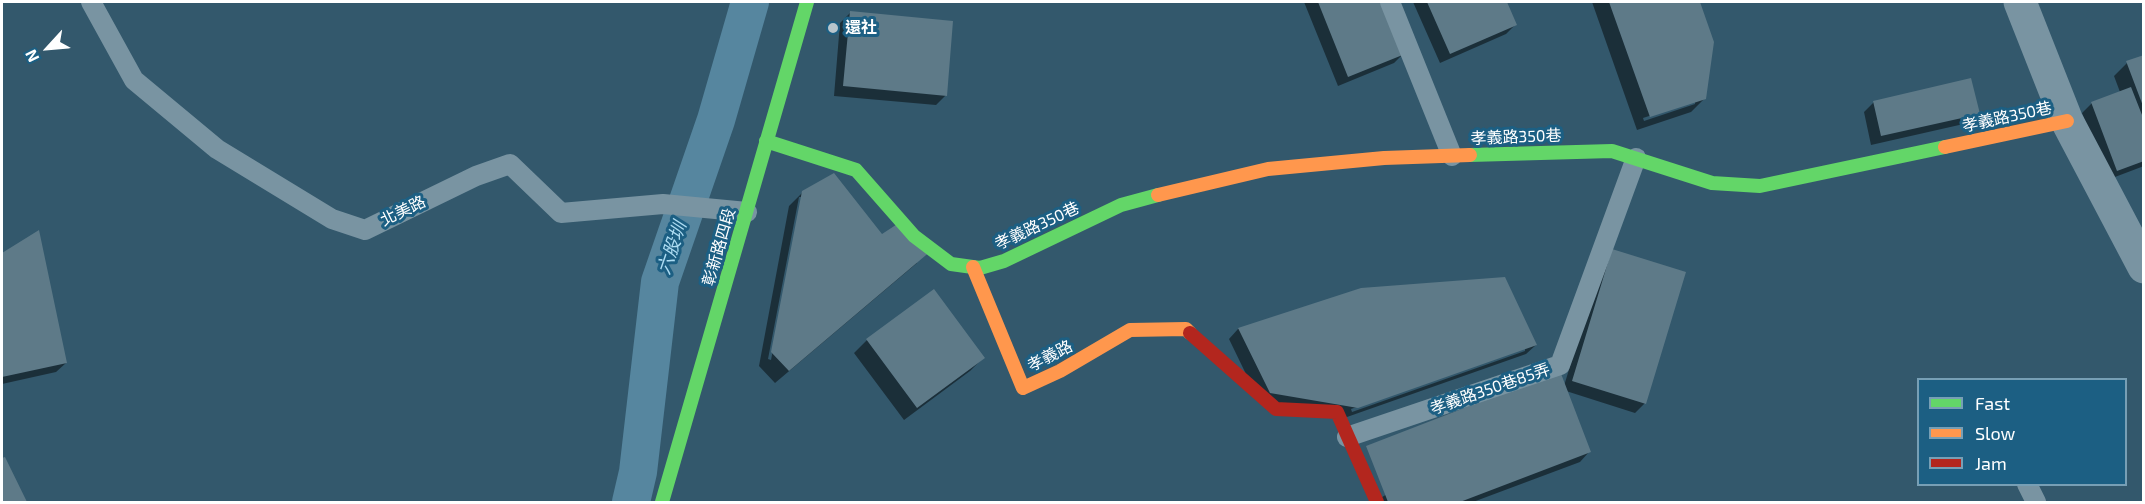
<!DOCTYPE html>
<html>
<head>
<meta charset="utf-8">
<style>
	body { margin:0 }
	#map { position:relative; width:2145px; height:504px; overflow:hidden; background:#33586c; font-family:"Exo 2",sans-serif }
	canvas { display:block }
	.frame { position:absolute; inset:0; border:3px solid #fff; pointer-events:none }
	.legend { position:absolute; left:1917px; top:378px; width:210px; height:108px; box-sizing:border-box; background:#1c5f83; border:2px solid #779fb5; margin:0; padding:8px 10px; list-style:none; font-size:18px; color:#fff }
	.legend li { display:flex; align-items:center; gap:12px; height:30px }
	.legend b { width:30px; border:2px solid #779fb5 }
	.north { position:absolute; left:18px; top:18px; width:60px; height:60px; -webkit-text-stroke:4px #1c5f83; paint-order:stroke; rotate:244deg; font-size:16px; font-weight:700; line-height:24px; text-align:center; color:#fff }
	.north::after { content:''; display:block; margin:auto; width:21px; height:27px; background:#fff; clip-path:polygon(50% 0,100% 100%,50% 72%,0 100%) }
</style>
</head>
<body>
<div id="map">
<canvas width="2145" height="504"></canvas>
<div class="frame"></div>
<ul class="legend">
<li><b style="height:8px;background:#63d668"></b>Fast</li>
<li><b style="height:8px;background:#ff974d"></b>Slow</li>
<li><b style="height:8px;background:#b3261e"></b>Jam</li>
</ul>
<div class="north">N</div>
</div>
<script>
const g = document.querySelector('canvas').getContext('2d');
g.lineJoin = 'round';
function paint(path, color) { g.fillStyle = color; g.fill(path, 'evenodd'); }
const shape = rows => new Path2D(rows.map(r => 'M' + r).join(''));
function trace(path, color, width, dash) { g.strokeStyle = color; g.lineWidth = width; g.lineCap = dash ? 'butt' : 'round'; g.setLineDash(dash || []); g.stroke(path); }
function write(font, color, halo, rows, align = 'center') {
  g.font = font + ' "Exo 2","Noto Sans TC",sans-serif'; g.lineWidth = 6; g.setLineDash([]); g.textBaseline = 'middle'; g.strokeStyle = halo; g.fillStyle = color; for (const [text, x, y, turn = 0] of rows) {
    g.save(); g.translate(x, y); g.rotate((+turn || 0) * Math.PI / 180); g.textAlign = isNaN(turn) ? turn : align; if (halo) g.strokeText(text, 0, 0); g.fillText(text, 0, 0); g.restore();
  }
}
paint(shape([
	[1304,2,1382,2,1403,54,1394,63,1338,86],
	[1413,2,1505,2,1515,25,1506,34,1440,63],
	[1592,2,1698,2,1712,42,1705,98,1691,112,1637,130],
	[1695,101,1695,104,1644,121,1643,118],
	[850,13,946,95,936,105,834,96,840,23],
	[2144,56,2144,166,2107,180,2082,113,2092,103,2120,92,2114,76,2127,63],
	[1874,102,1978,113,1968,123,1871,145,1864,112],
	[803,192,882,236,917,263,775,383,759,366,789,206],
	[799,197,802,197,771,360,768,359],
	[38,232,66,363,56,372,2,384,2,255],
	[1612,250,1645,403,1635,413,1566,391,1589,452,1580,462,1473,502,1374,502,1564,386,1602,260],
	[1362,290,1536,345,1526,354,1347,417,1260,403,1229,339,1238,329],
	[1525,348,1525,351,1352,412,1351,409],
	[867,340,983,358,970,371,904,420,854,353],
	[4,459,25,502,2,502,2,460]
]), '#0007');
trace(shape([
	[631,502,638,472,660,282,716,120,750,2]
]), '#56869f', 38);
paint(shape([
	[1318,2,1384,2,1405,54,1348,77],
	[1427,2,1507,2,1517,25,1450,54],
	[1609,2,1700,2,1714,42,1706,99,1650,117],
	[850,11,953,21,947,96,843,86],
	[2144,55,2144,106,2143,106,2126,61],
	[1971,78,1980,114,1881,136,1873,101],
	[2131,87,2144,120,2144,161,2117,171,2091,102],
	[834,173,882,234,905,219,932,250,789,371,771,352,802,191],
	[39,230,67,363,2,377,2,253],
	[1612,249,1686,272,1646,404,1572,381],
	[1505,277,1537,345,1358,408,1270,393,1238,328,1361,288],
	[934,289,985,358,917,408,866,339],
	[1560,371,1591,452,1460,502,1388,502,1366,446],
	[5,457,27,502,2,502,2,458]
]), '#5e7a88');
trace(shape([
	[91,2,134,80,217,149,332,219,365,230,476,176,510,164,561,213,663,204,747,212],
	[1390,2,1452,156],
	[1347,437,1560,365,1636,158],
	[2027,484,2036,502]
]), '#7994a2', 20);
trace(shape([
	[2020,2,2067,121,2144,267]
]), '#7994a2', 33);
trace(shape([
	[766,141,856,170,914,236,951,264,980,268,1004,261,1121,205,1158,195],
	[1470,155,1612,151,1712,183,1760,186,1945,147],
	[662,502,807,2]
]), '#63d668', 14);
trace(shape([
	[1945,147,2067,121],
	[1158,195,1268,169,1384,158,1470,155],
	[973,267,1023,388,1060,371,1130,330,1186,329,1190,333]
]), '#ff974d', 14);
trace(shape([
	[1190,333,1276,409,1337,412,1377,502]
]), '#b3261e', 14);
for (const [x, y, r, color] of [
	[833,28,6,"#b8c5cc"]
]) { const dot = new Path2D(); dot.arc(x, y, r, 0, 2 * Math.PI); g.fillStyle = color; g.fill(dot); trace(dot, '#1c5f83', 2); }
write('bold 16px', '#fff', '#1c5f83', [
	["還社",845,28]
], 'left');
write('16px', '#fff', '#1c5f83', [
	["孝義路350巷",2007,117,-12],
	["孝義路350巷",1516,137,-2],
	["北美路",403,211,-26],
	["孝義路350巷",1037,226,-25],
	["彰新路四段",719,247,-74],
	["孝義路",1050,356,-27],
	["孝義路350巷85弄",1490,389,-19]
]);
write('italic 18px', '#addcf2', '#1c5f83', [
	["六股圳",672,248,-71]
]);
</script>
</body>
</html>
